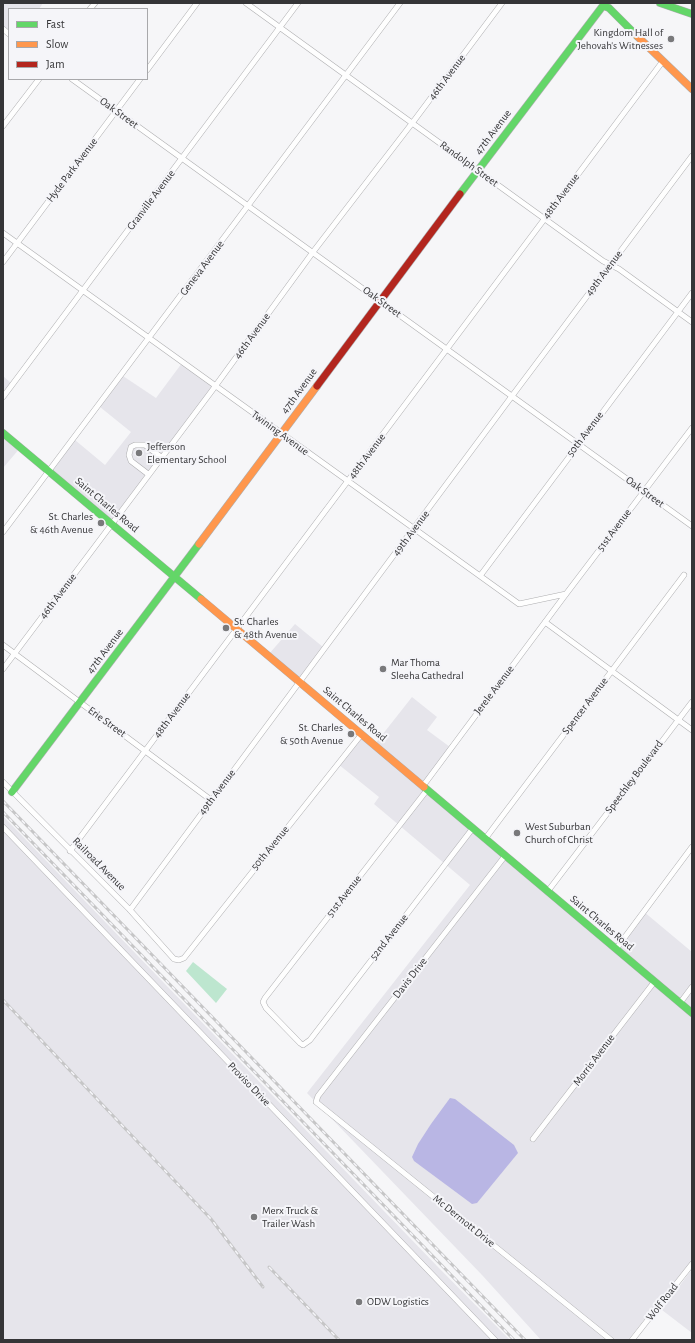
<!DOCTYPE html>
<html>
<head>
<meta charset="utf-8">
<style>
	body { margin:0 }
	#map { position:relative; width:695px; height:1343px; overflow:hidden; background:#f6f6f8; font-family:"Alegreya Sans",sans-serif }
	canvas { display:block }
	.frame { position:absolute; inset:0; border:4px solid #353537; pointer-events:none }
	.legend { position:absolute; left:8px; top:8px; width:140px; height:72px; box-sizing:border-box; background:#f5f5f9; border:1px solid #a8a8ab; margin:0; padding:5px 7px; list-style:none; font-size:12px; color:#353537 }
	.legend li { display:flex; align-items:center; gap:8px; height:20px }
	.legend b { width:20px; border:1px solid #a8a8ab }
</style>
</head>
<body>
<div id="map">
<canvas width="695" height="1343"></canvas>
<div class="frame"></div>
<ul class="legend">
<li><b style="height:5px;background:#63d668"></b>Fast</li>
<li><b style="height:5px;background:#ff974d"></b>Slow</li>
<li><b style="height:5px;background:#b3261e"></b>Jam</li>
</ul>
</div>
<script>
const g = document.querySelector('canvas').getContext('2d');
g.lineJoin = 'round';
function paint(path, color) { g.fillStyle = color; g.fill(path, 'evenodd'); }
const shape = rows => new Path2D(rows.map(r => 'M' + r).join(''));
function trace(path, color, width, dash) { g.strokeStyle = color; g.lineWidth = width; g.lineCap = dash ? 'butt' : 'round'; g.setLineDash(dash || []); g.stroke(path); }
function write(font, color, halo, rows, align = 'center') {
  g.font = font + ' "Alegreya Sans",sans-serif'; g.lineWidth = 4; g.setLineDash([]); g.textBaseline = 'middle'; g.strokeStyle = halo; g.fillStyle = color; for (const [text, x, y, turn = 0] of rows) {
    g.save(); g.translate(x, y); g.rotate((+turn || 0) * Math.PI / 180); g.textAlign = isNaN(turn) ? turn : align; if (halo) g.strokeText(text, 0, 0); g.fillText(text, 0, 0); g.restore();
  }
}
paint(shape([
	[3,3,43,3,39,9,9,9,9,31,3,26],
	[182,363,213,386,111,522,51,471,75,440,105,465,131,432,100,407,123,376,156,398],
	[3,376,12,384,3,396],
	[3,433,20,448,3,468],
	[295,624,323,647,299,679,269,654],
	[412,697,437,717,427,730,450,747,423,784,375,744],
	[361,735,692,1015,692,1260,628,1340,541,1340,482,1275,307,1093,470,885,374,804,379,797,338,764],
	[3,816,437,1266,510,1340,3,1340],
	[643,911,692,952,692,1011,616,947],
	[692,1269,692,1333,662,1310]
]), '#e6e5eb');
paint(shape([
	[193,962,227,989,216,1003,186,971]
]), '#bde6cf');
paint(shape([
	[450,1098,455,1099,514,1145,518,1153,477,1203,472,1204,414,1161,412,1157,418,1144,431,1124]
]), '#b9b6e4');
const street = shape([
	[246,3,603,261,619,269,692,322],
	[90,9,95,3],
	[3,29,9,34],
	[147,70,197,3],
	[72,79,692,526],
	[3,126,39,79],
	[3,233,519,604,566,594],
	[3,262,140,79],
	[3,397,298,3],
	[148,474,131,461,129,455,131,447,135,445,145,445,161,457],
	[3,532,400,3],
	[480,576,692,293],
	[545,622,692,730],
	[3,645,211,800],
	[3,669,211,392,313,252,413,122,502,3],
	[3,782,130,910,174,959,179,960,184,958,361,735],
	[423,786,566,594,692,428],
	[427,790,265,998,263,1002,266,1008,300,1043,303,1045,310,1040,473,828],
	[3,827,495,1340],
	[485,839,684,575],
	[70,851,663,61],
	[505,856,318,1096,316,1102,611,1340],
	[548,891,692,702],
	[130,910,512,396,692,156],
	[616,949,692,847],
	[680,1003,692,987],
	[533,1139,655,981],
	[632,1340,692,1264]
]);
const fast = shape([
	[660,3,692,14],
	[460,194,602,7,604,6,609,8,637,36],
	[3,433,201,599],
	[424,787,692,1013],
	[12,792,199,544]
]);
const slow = shape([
	[637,36,692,89],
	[199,544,317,386],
	[201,599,424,787]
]);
const jam = shape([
	[317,386,460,194]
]);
trace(street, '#aeaeb0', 6);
trace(fast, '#aeaeb0', 8);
trace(slow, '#aeaeb0', 8);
trace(jam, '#aeaeb0', 8);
trace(street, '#fefefe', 5);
trace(fast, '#63d668', 7);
trace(slow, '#ff974d', 7);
trace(jam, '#b3261e', 7);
const rail = shape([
	[3,801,525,1340],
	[3,812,514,1340],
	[3,1000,211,1219,263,1287],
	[269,1267,339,1340]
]);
trace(rail, '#c6c6c7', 3);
trace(rail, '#f5f5f9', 1.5, [4.5]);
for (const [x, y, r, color] of [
	[671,39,4,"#79797b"],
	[139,453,4,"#79797b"],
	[101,523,4,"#79797b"],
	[226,628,4,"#79797b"],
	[383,669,4,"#79797b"],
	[351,734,4,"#79797b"],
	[517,833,4,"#79797b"],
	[254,1217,4,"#79797b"],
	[359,1302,4,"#79797b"]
]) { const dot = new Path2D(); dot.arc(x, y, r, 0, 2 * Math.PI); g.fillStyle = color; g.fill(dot); trace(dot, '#f5f5f9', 1.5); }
write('11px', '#353537', '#f5f5f9', [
	["Kingdom Hall of",663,33,"right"],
	["Jehovah's Witnesses",663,46,"right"],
	["Jefferson",147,447],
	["Elementary School",147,460],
	["St. Charles",93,517,"right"],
	["& 46th Avenue",93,530,"right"],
	["St. Charles",234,622],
	["& 48th Avenue",234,635],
	["Mar Thoma",391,663],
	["Sleeha Cathedral",391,676],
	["St. Charles",343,728,"right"],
	["& 50th Avenue",343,741,"right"],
	["West Suburban",525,827],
	["Church of Christ",525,840],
	["Merx Truck &",262,1211],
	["Trailer Wash",262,1224],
	["ODW Logistics",367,1302]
], 'left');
write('11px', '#353537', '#f5f5f9', [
	["46th Avenue",447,77,-53],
	["Oak Street",119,113,36],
	["47th Avenue",493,132,-53],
	["Randolph Street",469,164,36],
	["Hyde Park Avenue",72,170,-53],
	["48th Avenue",561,196,-53],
	["Granville Avenue",151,200,-53],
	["Geneva Avenue",202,268,-53],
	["49th Avenue",604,273,-53],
	["Oak Street",382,302,36],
	["46th Avenue",252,336,-54],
	["47th Avenue",299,391,-54],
	["Twining Avenue",280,433,36],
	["50th Avenue",585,434,-53],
	["48th Avenue",367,456,-53],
	["Oak Street",645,492,36],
	["Saint Charles Road",107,505,40],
	["51st Avenue",614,530,-53],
	["49th Avenue",411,533,-53],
	["46th Avenue",58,596,-53],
	["47th Avenue",105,651,-53],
	["Jerele Avenue",494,690,-53],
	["Spencer Avenue",585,706,-53],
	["Saint Charles Road",355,714,40],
	["48th Avenue",172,715,-53],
	["Erie Street",107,722,36],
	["Speechley Boulevard",634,777,-53],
	["49th Avenue",217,792,-53],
	["50th Avenue",270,848,-51],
	["Railroad Avenue",99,864,45],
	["51st Avenue",344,896,-52],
	["Saint Charles Road",602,923,40],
	["52nd Avenue",389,937,-52],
	["Davis Drive",410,978,-52],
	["Morris Avenue",594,1060,-53],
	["Proviso Drive",249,1084,46],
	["Mc Dermott Drive",464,1221,39],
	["Wolf Road",662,1302,-52]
]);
</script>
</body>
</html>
